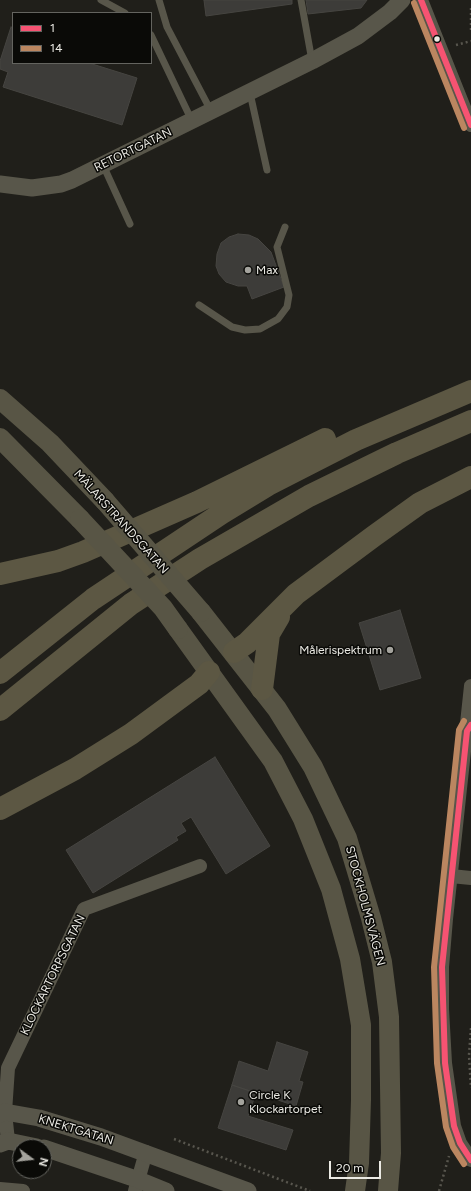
<!DOCTYPE html>
<html>
<head>
<meta charset="utf-8">
<style>
	body { margin:0 }
	#map { position:relative; width:471px; height:1191px; overflow:hidden; background:#201f1a; font-family:Figtree,sans-serif }
	canvas { display:block }
	.legend { position:absolute; left:12px; top:12px; width:140px; height:52px; box-sizing:border-box; background:#0a0a07; border:1px solid #64645f; margin:0; padding:5px 7px; list-style:none; font-size:12px; color:#ebeae4 }
	.legend li { display:flex; align-items:center; gap:8px; height:20px }
	.legend b { width:20px; border:1px solid #64645f }
	.north { position:absolute; left:12px; top:1139px; width:40px; height:40px; box-sizing:border-box; background:#0a0a07; border:1px solid #64645f; border-radius:50%; rotate:105deg; font-size:11px; font-weight:700; line-height:16px; text-align:center; color:#ebeae4 }
	.north::after { content:''; display:block; margin:auto; width:14px; height:18px; background:#a4a39d; clip-path:polygon(50% 0,100% 100%,50% 72%,0 100%) }
	.scale { position:absolute; left:329px; top:1161px; width:52px; height:18px; box-sizing:border-box; border:2px solid #ebeae4; border-top:0; padding-left:5px; font-size:12px; line-height:14px; white-space:nowrap; color:#ebeae4; -webkit-text-stroke:3px #0a0a07; paint-order:stroke }
</style>
</head>
<body>
<div id="map">
<canvas width="471" height="1191"></canvas>
<ul class="legend">
<li><b style="height:5px;background:#f65372"></b>1</li>
<li><b style="height:5px;background:#bb8660"></b>14</li>
</ul>
<div class="north">N</div>
<div class="scale">20 m</div>
</div>
<script>
const g = document.querySelector('canvas').getContext('2d');
g.lineJoin = 'round';
function paint(path, color) { g.fillStyle = color; g.fill(path, 'evenodd'); }
const shape = rows => new Path2D(rows.map(r => 'M' + r).join(''));
function trace(path, color, width, dash) { g.strokeStyle = color; g.lineWidth = width; g.lineCap = dash ? 'butt' : 'round'; g.setLineDash(dash || []); g.stroke(path); }
function write(font, color, halo, rows, align = 'center') {
  g.font = font + ' Figtree,sans-serif'; g.lineWidth = 3; g.setLineDash([]); g.textBaseline = 'middle'; g.strokeStyle = halo; g.fillStyle = color; for (const [text, x, y, turn = 0] of rows) {
    g.save(); g.translate(x, y); g.rotate((+turn || 0) * Math.PI / 180); g.textAlign = isNaN(turn) ? turn : align; if (halo) g.strokeText(text, 0, 0); g.fillText(text, 0, 0); g.restore();
  }
}
const building = shape([
	[204,0,292,0,292,4,206,16,204,0],
	[306,0,367,0,361,8,308,14,306,0],
	[11,27,13,28,13,63,89,63,137,78,122,125,3,87,8,72,0,69,0,61,11,27],
	[238,234,249,235,258,239,271,252,284,287,252,299,247,286,238,286,226,282,219,274,216,266,217,254,221,243,229,237,238,234],
	[400,610,421,678,380,690,359,623,400,610],
	[215,757,270,846,226,874,191,817,181,823,186,831,176,837,178,840,93,893,66,850,215,757],
	[277,1042,308,1052,299,1081,303,1082,296,1106,232,1085,239,1061,268,1071,277,1042],
	[232,1085,256,1093,248,1116,293,1130,286,1150,218,1128,232,1085]
]);
paint(building, '#3d3c39');
trace(building, '#464541', 1);
trace(shape([
	[471,8,471,32],
	[456,45,471,41],
	[471,1028,469,1055,471,1088],
	[174,1139,310,1191],
	[439,1191,449,1156]
]), '#58564e', 2.5, [2, 3]);
trace(shape([
	[101,0,125,13],
	[159,0,167,27,211,111],
	[301,0,312,61],
	[151,35,192,121],
	[250,93,267,170],
	[103,165,130,224],
	[199,305,232,327,245,330,260,329,278,319,287,307,289,295,277,247,285,227]
]), '#58564a', 7);
trace(shape([
	[421,0,471,125],
	[471,686,446,919,442,967,442,1009,445,1063,454,1126,460,1143,471,1160],
	[451,876,471,878],
	[8,1141,5,1112,8,1068,84,909,200,866],
	[0,1189,23,1191],
	[135,1191,146,1152]
]), '#58564a', 14);
trace(shape([
	[0,184,32,188,61,184,72,180,312,61,358,36,390,12,402,0],
	[0,1114,5,1112,39,1118,101,1137,248,1191],
	[0,1144,8,1141,37,1147],
	[44,1148,139,1180,166,1191]
]), '#58564a', 17);
trace(shape([
	[0,399,50,443,105,501],
	[0,438,80,519],
	[201,612,277,709,313,767,347,838,371,918,382,962,389,1017,391,1153,388,1191],
	[178,629,273,761,303,819,331,889,350,959,361,1025,361,1100,359,1163,355,1191]
]), '#585545', 20);
trace(shape([
	[0,574,58,561,83,552,197,502,325,439],
	[234,652,247,643,296,594,374,536,420,503,471,477],
	[0,673,93,599,222,513,268,485,356,440,471,391],
	[262,689,269,634,279,617],
	[0,710,131,604,200,559,309,496,397,453,471,421],
	[0,809,75,769,131,734,199,684,209,672]
]), '#5c5743', 22);
trace(shape([
	[105,501,201,612],
	[80,519,163,608,178,629]
]), '#585545', 20);
trace(shape([
	[421,0,471,125],
	[471,725,467,731,442,967,445,1063,454,1126,460,1143,471,1160]
]), '#f65372', 6);
trace(shape([
	[414,3,464,128],
	[464,1164,453,1147,446,1127,437,1063,434,967,459,730,464,721]
]), '#bb8660', 6);
for (const [x, y, r, color] of [
	[437,39,3.5,"#ebeae4"],
	[248,270,4,"#a4a39d"],
	[390,650,4,"#a4a39d"],
	[241,1102,4,"#a4a39d"]
]) { const dot = new Path2D(); dot.arc(x, y, r, 0, 2 * Math.PI); g.fillStyle = color; g.fill(dot); trace(dot, '#0a0a07', 1.5); }
write('12px', '#ebeae4', '#0a0a07', [
	["RETORTGATAN",133,150,-26],
	["MÄLARSTRANDSGATAN",121,522,48],
	["STOCKHOLMSVÄGEN",365,906,75],
	["KLOCKARTORPSGATAN",53,975,-64],
	["KNEKTGATAN",76,1130,17]
]);
write('12px', '#ebeae4', '#0a0a07', [
	["Max",256,270],
	["Målerispektrum",382,650,"right"],
	["Circle K",249,1095],
	["Klockartorpet",249,1109]
], 'left');
</script>
</body>
</html>
